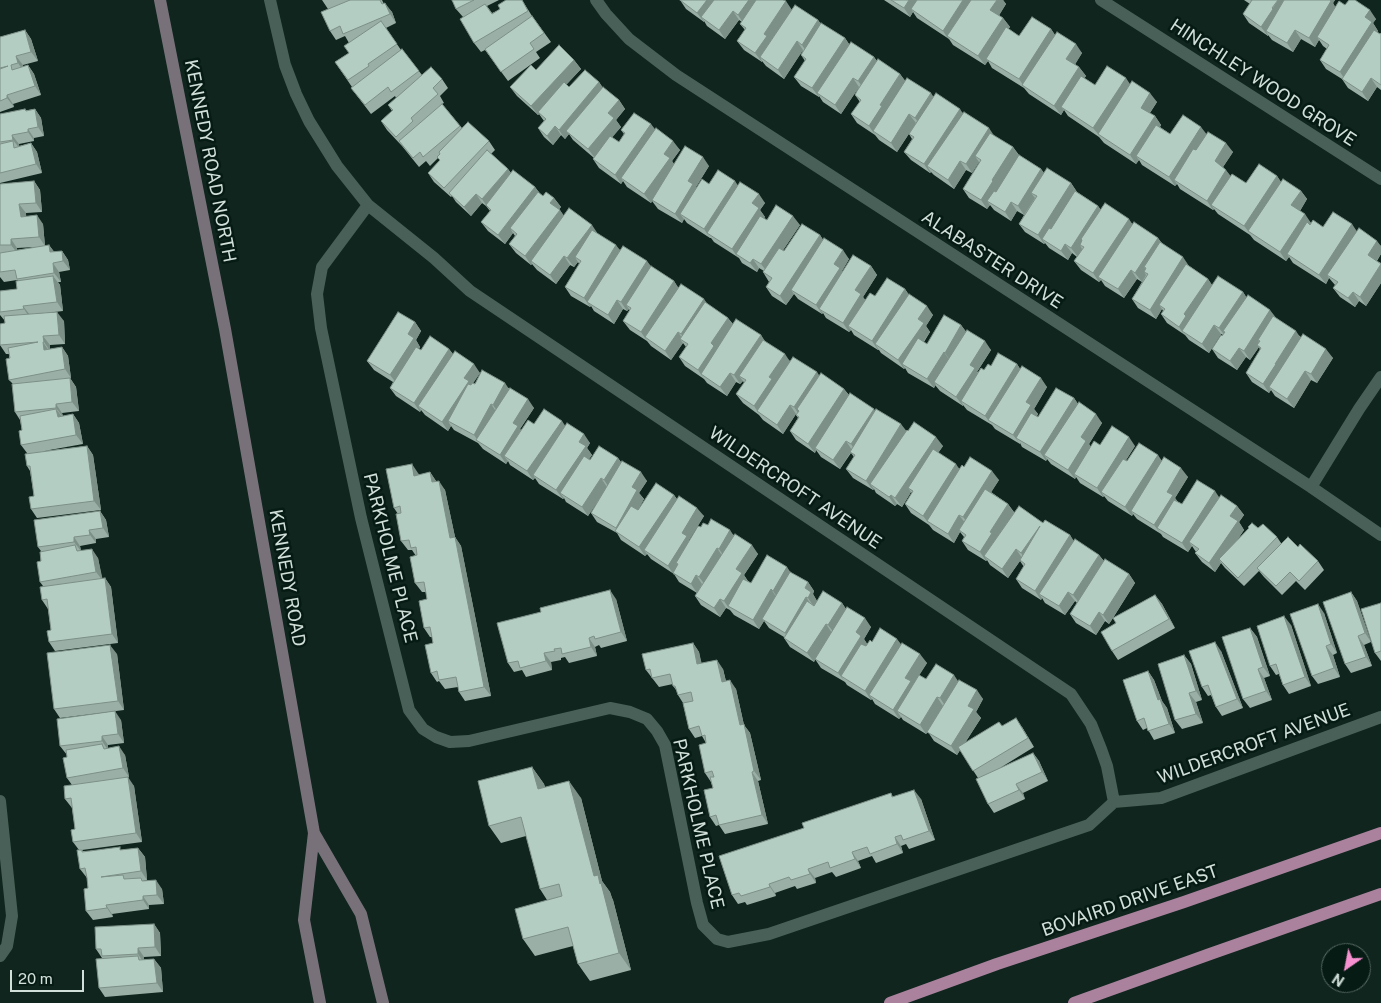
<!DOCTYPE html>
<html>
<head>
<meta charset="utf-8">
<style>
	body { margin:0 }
	#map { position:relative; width:1381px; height:1003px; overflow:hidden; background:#0f251d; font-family:"Public Sans",sans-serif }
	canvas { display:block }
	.north { position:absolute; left:1321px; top:943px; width:50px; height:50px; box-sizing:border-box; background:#061b14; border:1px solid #586a63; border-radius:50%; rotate:213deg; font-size:14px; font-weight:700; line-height:20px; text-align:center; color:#d2e0da }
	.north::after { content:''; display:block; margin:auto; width:18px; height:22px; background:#f690d0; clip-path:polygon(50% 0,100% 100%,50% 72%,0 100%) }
	.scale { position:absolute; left:10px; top:970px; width:74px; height:22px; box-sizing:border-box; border:2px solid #d2e0da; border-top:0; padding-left:6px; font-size:15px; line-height:18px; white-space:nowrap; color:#d2e0da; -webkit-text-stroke:4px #061b14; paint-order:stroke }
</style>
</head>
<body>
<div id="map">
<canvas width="1381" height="1003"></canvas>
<div class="north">N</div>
<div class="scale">20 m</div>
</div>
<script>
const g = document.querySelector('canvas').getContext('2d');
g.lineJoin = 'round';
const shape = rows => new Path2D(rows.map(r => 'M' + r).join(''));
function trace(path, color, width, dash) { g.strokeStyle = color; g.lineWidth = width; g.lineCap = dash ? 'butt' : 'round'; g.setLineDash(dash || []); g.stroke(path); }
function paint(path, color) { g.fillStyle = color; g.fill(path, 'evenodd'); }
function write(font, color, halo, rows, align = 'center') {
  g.font = font + ' "Public Sans",sans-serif'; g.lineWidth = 5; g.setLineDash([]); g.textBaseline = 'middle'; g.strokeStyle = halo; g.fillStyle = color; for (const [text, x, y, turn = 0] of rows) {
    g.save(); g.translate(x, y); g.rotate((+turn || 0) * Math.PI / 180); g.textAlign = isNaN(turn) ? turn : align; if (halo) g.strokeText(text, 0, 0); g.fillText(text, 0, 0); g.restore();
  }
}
trace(shape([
	[270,0,285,65,296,94,309,121,337,166,368,205,434,258,470,291,1071,694,1091,724,1101,749,1107,766,1114,802],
	[596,0,606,14,629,39,676,75,1311,487,1381,535],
	[368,205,322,267,317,294,321,328,361,518,409,710,423,729,436,737,450,742,469,741,610,708,630,712,647,719,657,731,665,745,697,903,703,925,717,939,728,942,769,934,1089,825,1114,802],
	[1311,487,1359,409,1381,377],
	[0,801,12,916,7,946,0,956],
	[1114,802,1161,798,1381,717]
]), '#486057', 12);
trace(shape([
	[1101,0,1381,179]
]), '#486057', 12);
trace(shape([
	[160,0,225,329,314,833,304,920,320,1003],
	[314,833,361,914,383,1003]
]), '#79717a', 12);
trace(shape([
	[890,1003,997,964,1184,902,1381,833],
	[1074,1003,1210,954,1381,894]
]), '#aa829d', 12);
paint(shape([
	[322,0,382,0,384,4,392,12,396,23,386,28,401,50,402,49,422,75,442,79,448,88,440,96,444,103,442,104,462,128,489,141,495,150,491,154,508,169,511,173,535,187,540,194,543,196,554,198,561,207,559,209,564,216,597,233,620,250,652,267,674,281,678,288,707,304,728,318,733,324,761,335,764,341,790,361,819,376,844,389,849,395,875,411,906,431,943,446,938,453,960,469,964,467,999,480,991,492,1008,504,1014,512,1043,523,1070,535,1073,541,1099,555,1104,561,1129,574,1135,583,1113,618,1155,595,1162,604,1175,628,1118,660,1112,651,1116,623,1113,618,1109,624,1105,621,1096,635,1076,623,1070,614,1077,603,1075,601,1065,615,1045,603,1042,598,1041,600,1022,588,1016,579,1024,567,1020,561,1008,578,990,565,987,560,986,561,968,550,962,541,964,537,960,532,954,543,933,530,929,525,911,513,905,504,912,493,911,492,902,507,897,504,895,506,876,493,874,489,873,490,853,478,846,469,854,457,851,453,840,469,821,457,816,450,815,453,796,440,790,431,798,418,796,415,796,414,783,434,763,420,759,415,743,403,736,394,744,383,743,381,740,384,736,382,727,396,707,383,704,379,685,366,679,357,686,347,683,343,671,360,651,346,647,341,630,330,623,321,630,311,629,309,627,311,623,309,614,324,594,311,591,306,590,307,571,296,565,287,579,264,578,262,574,267,570,265,556,284,537,270,532,264,531,265,516,253,509,244,515,236,513,233,505,244,488,231,481,222,490,211,486,206,482,203,471,216,456,202,452,196,451,197,434,182,428,173,440,161,438,158,430,166,426,161,419,167,402,146,387,130,381,121,392,111,388,105,396,98,395,96,371,114,351,88,352,87,335,62,349,53,349,43,345,36,336,40,330,31,328,9],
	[452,0,499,0,487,6,492,13,522,0,532,16,551,42,536,52,540,58,508,81,485,50,481,52,474,43,463,17,456,9],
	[680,0,792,10,818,20,821,24,845,38,849,44,874,57,877,61,900,74,905,81,963,113,994,136,1013,147,1019,155,1041,169,1044,173,1071,183,1077,192,1098,206,1101,210,1133,224,1158,238,1161,242,1189,266,1208,279,1212,285,1243,292,1246,297,1275,317,1301,337,1333,358,1317,383,1311,380,1294,408,1275,396,1271,390,1269,393,1252,382,1246,373,1260,350,1259,347,1250,360,1246,357,1237,370,1218,358,1212,349,1223,335,1221,334,1209,353,1189,340,1185,335,1167,323,1161,314,1163,311,1162,309,1156,319,1138,308,1132,299,1146,275,1142,282,1137,279,1124,298,1105,286,1101,280,1099,282,1081,270,1074,261,1077,257,1072,253,1068,260,1049,248,1045,243,1044,244,1025,232,1019,224,1024,215,1017,211,1011,221,994,210,990,205,987,209,969,198,963,189,979,163,979,162,972,173,966,170,954,189,934,175,931,172,930,173,911,160,904,152,912,139,909,134,916,123,897,152,879,140,875,135,857,123,851,114,860,102,855,95,859,87,841,114,823,102,819,96,819,97,801,86,794,77,805,61,801,55,803,50,784,79,766,66,762,61,762,62,744,50,737,41,745,30,740,24,742,22,739,20,725,39,707,26,704,21,704,22,686,9],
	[884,0,1003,0,1006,4,999,15,1003,18,1010,27,1008,29,1019,36,1051,29,1055,35,1082,53,1075,64,1079,67,1086,76,1084,78,1095,85,1130,85,1157,102,1150,113,1155,116,1161,125,1160,127,1170,134,1206,134,1233,152,1223,167,1230,176,1246,183,1277,176,1281,182,1301,191,1307,199,1300,211,1311,223,1323,227,1357,231,1381,246,1381,254,1377,261,1381,263,1381,283,1366,306,1359,301,1355,307,1340,297,1333,288,1335,285,1329,278,1326,284,1293,263,1289,257,1286,261,1254,240,1250,235,1218,214,1214,209,1213,210,1180,189,1177,184,1175,186,1142,165,1139,160,1136,164,1104,143,1099,137,1068,116,1064,110,1061,115,1029,94,1024,88,992,68,988,61,985,65,953,45,949,39,917,18,913,12,910,17],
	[1244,0,1335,0,1333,3,1335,7,1345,5,1376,19,1373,23,1378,31,1377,32,1380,34,1381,33,1381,90,1377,87,1368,101,1348,88,1342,79,1326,69,1320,60,1327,49,1323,46,1319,40,1315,47,1301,39,1293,52,1272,40,1268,35,1268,36,1249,23,1243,14,1250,4],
	[25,30,31,39,38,61,23,65,23,67,28,65,34,74,41,95,13,104,14,107,0,112,0,37],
	[574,60,581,69,566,85,569,87,599,82,603,88,619,100,625,109,616,120,621,127,612,137,619,142,624,134,621,130,655,130,680,150,672,161,674,164,709,166,696,187,696,188,709,184,738,185,765,203,760,210,765,217,764,218,767,220,800,225,783,250,784,251,820,235,823,240,849,259,842,271,843,272,871,266,877,275,863,297,865,300,905,289,909,295,933,315,926,326,930,332,924,342,927,344,961,325,966,332,991,350,977,372,978,372,984,370,991,366,1017,364,1020,369,1047,387,1034,409,1038,414,1037,416,1038,417,1074,398,1078,404,1102,423,1089,444,1091,447,1100,445,1135,446,1126,460,1127,461,1162,461,1188,477,1175,498,1178,502,1182,504,1220,497,1237,506,1244,515,1239,522,1244,530,1236,542,1258,528,1277,537,1281,543,1298,547,1318,561,1324,570,1305,590,1296,581,1282,595,1264,577,1259,571,1244,586,1225,568,1221,563,1215,572,1202,562,1195,553,1196,552,1192,546,1188,552,1163,537,1161,534,1137,519,1133,514,1132,516,1108,501,1104,496,1103,497,1080,483,1076,477,1075,479,1051,464,1047,459,1046,461,1022,447,1020,443,1020,444,995,429,992,425,967,410,963,405,963,406,940,391,935,385,934,388,908,373,905,368,904,369,881,353,879,350,878,350,854,335,851,330,849,332,826,318,823,313,822,314,798,299,794,294,786,305,772,296,766,287,769,282,763,272,764,271,759,268,757,272,742,263,739,258,714,242,711,238,710,238,687,223,684,219,682,223,658,209,652,201,651,203,627,187,623,181,621,184,599,168,593,159,594,158,573,140,569,134,565,139,561,135,553,145,544,137,538,128,544,121,539,114,538,115,517,96,510,87,536,70],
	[35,109,41,118,44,136,34,138,34,141,19,144,19,146,31,143,37,152,42,173,0,183,0,114],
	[34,181,40,190,42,212,26,213,26,216,43,224,45,246,49,245,54,252,62,251,68,260,70,270,59,272,61,282,58,282,60,285,63,311,38,314,64,321,65,344,50,345,50,349,62,347,68,356,71,378,70,378,76,387,79,411,62,413,63,416,73,414,79,423,83,444,44,451,87,446,93,455,101,510,37,518,31,509,34,496,30,471,27,466,27,453,21,445,22,430,20,420,15,412,13,384,9,380,9,354,6,354,0,345,5,323,5,321,0,315,0,291,17,289,18,280,17,280,4,282,0,277,0,184],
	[36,247,17,250,17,248],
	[415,322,421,331,416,340,420,347,419,349,421,350,449,349,453,354,480,373,473,383,509,388,534,408,520,429,521,430,534,424,565,426,590,443,587,448,592,455,589,459,618,458,621,462,647,481,639,493,644,499,638,510,674,495,677,499,704,516,689,540,690,540,701,527,708,525,734,535,758,554,744,575,748,581,751,583,790,572,808,582,814,591,813,594,817,601,842,603,846,609,871,627,864,639,867,644,872,642,901,645,927,663,919,675,926,679,958,681,983,699,976,712,981,718,965,743,1003,726,1022,727,1034,747,1000,768,1033,753,1039,761,1048,781,1023,793,1025,799,994,813,988,804,978,778,960,750,957,755,934,741,928,732,926,734,903,720,901,717,899,719,875,704,872,699,871,700,847,685,845,682,821,668,815,659,814,662,790,647,784,638,784,637,769,628,764,621,759,629,734,615,730,610,726,608,720,617,701,605,695,596,697,593,679,582,674,574,651,559,647,554,645,556,621,540,617,533,597,522,591,513,598,501,588,516,566,502,564,498,563,499,539,484,535,478,533,480,510,465,508,461,506,464,483,449,478,443,454,430,451,426,448,431,425,415,421,410,420,412,396,396,390,388,393,382,374,370,367,361],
	[430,472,436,481,445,490,455,537,461,546,491,696,465,701,459,692,458,687,445,689,439,681,437,682,431,673,433,643,432,637,430,637,424,628,427,599,426,592,422,592,415,583,416,556,412,550,408,550,401,541,398,514,394,508,418,473,419,475],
	[100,511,106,520,109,537,96,539,96,543,80,546,81,551,98,558,102,579,105,578,111,587,118,643,55,651,49,642,51,630,48,609,42,600,43,586,40,582,41,551,38,547],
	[1351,592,1357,601,1371,642,1364,645,1372,666,1351,673,1345,664],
	[616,599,627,641,601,648,599,645,595,647,597,656,569,663,565,657,561,658,561,660,551,662,552,670,526,677,522,670,514,672,508,663],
	[1381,603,1381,661,1375,653],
	[1324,613,1337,653,1333,655,1340,677,1318,684,1312,676],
	[1291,625,1311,686,1289,694,1283,685,1279,674,1276,675,1270,666],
	[1250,628,1257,637,1270,676,1264,678,1272,700,1250,708,1243,699],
	[693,643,699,652,701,663,723,669,726,681,736,689,744,725,750,733,761,780,758,781,768,824,725,834,719,825,716,826,710,817,713,788,711,782,705,773,706,743,702,736,695,738,689,729,683,703,678,695,677,691,673,686,673,684,659,687,646,670],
	[1221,651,1243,708,1222,716,1216,707,1211,695,1208,696,1202,687],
	[117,654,124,710,60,718,54,709],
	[1184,655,1191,664,1202,700,1196,702,1203,723,1182,729,1175,720],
	[1148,671,1154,680,1162,701,1167,708,1175,733,1154,740,1147,728,1143,730,1137,721],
	[121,720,124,743,108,745,108,748,125,755,129,777,123,778,134,786,142,842,82,850,83,851,122,850,138,848,145,857,147,880,143,881,162,889,164,904,149,905,149,909,112,914,113,917,93,920,86,911,88,888,87,878,80,869,79,850,73,842,75,829,72,808,65,799,72,785,67,778,67,755,60,746],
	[532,767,544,784,545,787,581,798,602,881,610,892,612,898,613,900,631,970,590,981,578,964,573,946,535,956,523,939,547,900,540,889,526,836,501,843,489,826],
	[891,793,893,797,921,799,935,840,909,849,906,844,901,846,903,853,876,863,872,856,858,861,861,868,836,877,832,872,815,878,816,883,797,889,795,886,775,893,776,896,747,905,745,902,738,904,732,895,804,828],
	[154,924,160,933,161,956,144,957,144,960,154,959,161,968,163,992,105,997,99,988,104,958,102,958,96,949]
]), '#9ab0a7');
paint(shape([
	[707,0,721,0,701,17,704,21,704,22,697,13],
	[749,0,762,0,744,24,738,15],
	[909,0,921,0,911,9,913,12,910,17,904,8],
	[963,0,975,0,947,36,949,40,943,31],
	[997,0,1003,0,1006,4,997,19,990,10],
	[1278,0,1290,0,1266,31,1268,35,1268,36,1261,27],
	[1327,0,1335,0,1333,3,1337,10,1317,37,1319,40,1315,47,1309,38],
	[786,1,792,10,760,57,762,61,762,62,755,53,764,34],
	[385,3,392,12,396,23,390,14],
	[1370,10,1376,19,1373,23,1378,31,1346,81,1340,72,1365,17],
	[733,11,739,20,725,39,719,30],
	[1003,18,1010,27,988,60,986,59,988,61,985,65,978,56],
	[818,20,824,29,808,54,802,45],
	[1051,29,1057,38,1023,85,1019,79],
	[25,30,31,39,38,61,31,52],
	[1295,30,1301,39,1293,52,1287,43],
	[845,38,851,47,817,93,819,96,819,97,812,88],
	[797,41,803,50,784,79,778,70],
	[1076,44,1082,53,1073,68,1066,59],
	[16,56,23,65,24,72,18,63],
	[874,57,880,66,865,90,858,81],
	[574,60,581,69,538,115,531,106],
	[28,65,34,74,41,95,35,86],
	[1079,67,1086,76,1064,109,1061,107,1064,110,1061,115,1054,106],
	[900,74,907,83,873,131,875,135,869,126,880,105],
	[853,78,859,87,841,114,835,105],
	[1126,78,1132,87,1098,134,1093,128],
	[1371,78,1377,87,1368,101,1362,92],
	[599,82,605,91,566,131,569,134,565,139,559,130],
	[931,93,937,102,922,127,915,118],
	[1150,93,1157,102,1147,117,1141,108],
	[7,95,13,104,14,107,7,98],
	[619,100,625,109,616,120,621,127,595,158,588,149,608,113],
	[35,109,41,118,44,136,38,127],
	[960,109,966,118,927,166,931,172,930,173,924,164],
	[909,114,916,123,897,152,891,143],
	[1155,116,1161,125,1139,158,1136,156,1139,160,1136,164,1130,155],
	[651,124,658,133,621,178,623,181,621,184,615,175],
	[555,126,561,135,553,145,547,136],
	[1201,127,1208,136,1174,180,1177,184,1175,186,1169,177],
	[989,128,995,137,975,156,979,162,972,173,966,164],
	[28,129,34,138,34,141,28,132],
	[12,135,19,144,20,149,13,140],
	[673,141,680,150,672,161,676,167,651,203,644,194,664,154],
	[31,143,37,152,42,173,36,164],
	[1226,143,1233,152,1221,170,1215,161],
	[1013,147,1019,156,1000,190,987,201,990,205,987,209,981,200,992,180],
	[703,157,709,166,696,187,700,193,680,214,684,219,682,223,675,214,688,181],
	[960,161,966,170,954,189,948,180],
	[508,169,514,178,488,208,482,199],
	[1041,169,1047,178,1031,193,1035,198,1024,215,1018,206],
	[1226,170,1233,179,1211,205,1214,209,1213,210,1207,201],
	[1277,176,1283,185,1248,231,1244,226],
	[34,181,40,190,42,212,36,203],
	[735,181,741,190,707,233,710,238,704,229],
	[1071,183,1077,192,1046,241,1042,239,1045,243,1044,244,1038,235],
	[535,187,542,196,510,228,513,233,505,244,498,235],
	[1301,191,1307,199,1298,214,1291,205],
	[476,194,482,203,471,216,464,207],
	[759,194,765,203,760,210,765,217,740,256,736,254,738,258,732,249,752,203],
	[554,198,561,207,557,212,550,203],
	[1011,202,1017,211,1011,221,1005,212],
	[19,204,26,213,27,226,21,217],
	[1098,206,1104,215,1081,239,1085,245,1080,245,1082,249,1078,257,1071,248],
	[560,210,566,219,531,261,532,264,531,265,525,256],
	[1305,214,1311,223,1287,254,1289,257,1286,261,1280,252],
	[37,215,43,224,45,246,39,237],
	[793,216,800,225,768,273,761,264],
	[1129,219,1135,228,1098,277,1101,280,1099,282,1093,273],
	[1352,224,1358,233,1327,275,1329,278,1326,284,1319,275],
	[592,225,598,234,575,257,578,262,574,267,567,258],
	[820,235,826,244,791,290,794,294,786,305,780,296],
	[1158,238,1164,247,1144,267,1148,273,1144,272,1146,275,1142,282,1135,273],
	[11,239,17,248,18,254,11,245],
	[1377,241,1381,246,1381,254,1374,264,1368,255],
	[1065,244,1072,253,1068,260,1061,251],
	[49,245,56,254,50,252],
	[616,245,623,254,587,302,591,306,590,307,584,298],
	[843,250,849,259,842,271,846,277,819,309,823,313,822,314,816,305,834,264],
	[62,251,68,260,70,270,63,261],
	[564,256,570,265,556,284,550,275],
	[1183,257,1189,266,1163,307,1159,305,1162,309,1156,319,1150,310],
	[753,259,759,268,757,272,750,263],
	[647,261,654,270,626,305,629,309,627,311,621,302],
	[53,263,59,272,61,282,54,273],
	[1381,264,1381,283,1366,306,1360,297],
	[871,266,877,275,863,297,868,303,848,326,851,330,849,332,843,323,855,290],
	[1131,270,1137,279,1124,298,1118,289],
	[53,276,60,285,63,311,57,302],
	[1208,279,1214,288,1182,331,1185,336,1179,327,1184,314],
	[674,281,680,290,645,337,647,341,641,332],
	[905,289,911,298,875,344,879,350,878,350,872,341],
	[1243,292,1249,301,1223,331,1227,336,1226,337,1219,328],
	[1353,292,1359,301,1355,307,1348,298],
	[704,299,710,308,688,343,681,334],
	[617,300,623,309,614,324,608,315],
	[23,306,30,315,30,318,24,309],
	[927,306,933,315,926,326,930,332,906,367,902,364,905,368,904,369,898,360,918,319],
	[1270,310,1277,319,1258,340,1260,344,1257,345,1259,347,1250,360,1244,351],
	[57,312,64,321,65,344,59,335],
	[728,318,734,327,701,374,704,379,698,370,711,343],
	[415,322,421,331,416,340,420,347,397,384,390,375,408,334],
	[961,325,968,334,951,362,945,353],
	[1214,325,1221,334,1209,353,1202,344],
	[1296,331,1302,340,1269,387,1271,390,1269,393,1263,384,1275,364],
	[678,332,684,341,680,339,683,343,671,360,665,351],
	[761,335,767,344,739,376,743,381,740,384,734,375],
	[43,336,50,345,50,351,44,342],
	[985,341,991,350,977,372,981,377,961,401,963,405,963,406,956,397,970,365],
	[43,342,49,351,44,350],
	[62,347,68,356,71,378,65,369],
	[1239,348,1246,357,1237,370,1230,361],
	[449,349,455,358,418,406,421,410,420,412,414,403],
	[1326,349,1333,358,1317,383,1311,374],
	[944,352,950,361,934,382,936,385,934,388,927,379],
	[785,354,791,363,758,412,754,406,769,377],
	[474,364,480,373,448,421,451,426,448,431,442,422,464,378],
	[1017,364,1023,373,988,420,992,425,985,416],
	[1305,371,1311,380,1294,408,1287,399],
	[817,372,823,381,799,411,797,409,801,415,800,416,794,407],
	[730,373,736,382,727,396,720,387],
	[70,378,76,387,79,411,72,402],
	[1041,378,1047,387,1034,409,1038,414,1021,441,1016,438,1020,444,1013,435,1026,402],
	[505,383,511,392,499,414,493,405],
	[844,389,851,398,815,448,816,450,815,453,808,444],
	[1074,398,1080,407,1044,455,1047,459,1046,461,1040,452],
	[528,399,534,408,520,429,524,435,504,456,508,461,506,464,500,455,513,423],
	[56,404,62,413,63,417,56,408],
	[491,404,497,413,479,442,474,435],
	[790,405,796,414,783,434,777,425],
	[56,409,63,418,58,417],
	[874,409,880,418,857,453,851,444],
	[73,414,79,423,83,444,76,435],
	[1096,414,1102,423,1089,444,1093,450,1074,474,1076,477,1075,479,1068,470,1081,437],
	[562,421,568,430,533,475,535,478,533,480,527,471],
	[901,424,908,433,870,484,874,489,873,490,866,481],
	[584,434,590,443,587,448,592,455,565,496,560,493,564,498,563,499,556,490,579,442],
	[936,437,943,446,912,491,908,488,911,492,902,507,895,498],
	[1129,437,1135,446,1105,494,1101,492,1104,496,1103,497,1097,488],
	[846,441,852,450,840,469,833,460],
	[87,446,93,455,101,510,94,501],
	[1158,455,1164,464,1131,511,1133,514,1132,516,1125,507],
	[618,458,624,467,610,489,604,480],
	[412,464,418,473,421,485,414,476],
	[956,464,962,473,927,521,923,516],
	[1181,468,1188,477,1175,498,1179,504,1157,528,1161,534,1154,525,1167,492],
	[992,471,999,480,970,526,963,517],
	[430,472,436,481,432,482],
	[641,472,647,481,639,493,644,499,623,536,621,535,616,528,632,487],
	[601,478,607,487,588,516,582,507],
	[439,481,445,490,457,546,450,538],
	[1215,491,1221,500,1189,542,1192,546,1188,552,1182,543],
	[674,495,680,504,644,550,647,554,645,556,639,547],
	[891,495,897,504,895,506,889,497],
	[1008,504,1014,513,984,556,987,560,986,561,980,552,990,532],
	[1237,506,1244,515,1239,522,1244,530,1222,562,1219,559,1221,563,1215,572,1209,563,1230,516],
	[697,508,704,516,689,540,693,545,678,564,676,563,679,567,674,575,668,566,682,533],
	[100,511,106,520,109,537,103,528],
	[959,515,966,524,959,530,960,532,954,543,948,534],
	[1040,526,1028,562,1021,553],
	[89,530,96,539,96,543,90,535],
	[730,530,736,539,725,558,719,549],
	[1070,535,1076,544,1039,594,1042,598,1041,600,1035,591],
	[74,537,80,546,81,551,74,542],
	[455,537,461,546,491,696,484,687],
	[752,545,758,554,744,575,748,582,728,606,730,610,724,601,736,569],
	[717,548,723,557,706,586,699,577],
	[92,549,98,558,103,581,96,572],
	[1016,549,1022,558,1008,578,1002,569],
	[1099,555,1106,564,1080,604,1073,595],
	[787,567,793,576,779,600,773,591],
	[1129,574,1135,583,1109,624,1103,615],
	[696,575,702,584,697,593,691,584],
	[105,578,111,587,118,643,112,634],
	[808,582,814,591,813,594,817,601,814,607,808,598,805,588],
	[771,589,777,598,762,619,764,621,759,629,753,620],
	[610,590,616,599,627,641,621,632],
	[1068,592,1075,601,1065,615,1059,606],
	[1351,592,1357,601,1371,642,1365,633],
	[1155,595,1162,604,1175,628,1169,619],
	[806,597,812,606,791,642,785,633],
	[720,599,726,608,720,617,714,608],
	[842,603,848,612,835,634,828,625],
	[1318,604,1324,613,1337,653,1331,644],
	[1099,612,1105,621,1096,635,1090,626],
	[1284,616,1291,625,1311,686,1305,677],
	[865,618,871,627,864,639,868,645,841,676,845,682,838,673,856,632],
	[826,624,832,633,814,662,807,653],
	[1250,628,1257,637,1270,676,1263,667],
	[1358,636,1364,645,1372,666,1366,657],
	[589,638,595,647,597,656,591,647],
	[897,639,904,648,869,695,872,699,871,700,865,691],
	[1215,642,1221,651,1243,708,1237,699],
	[693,643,699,652,704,673,697,664],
	[110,645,117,654,124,710,118,701],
	[1326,646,1333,655,1340,677,1334,668],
	[544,653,551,662,552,670,546,661],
	[920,654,927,663,897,711,901,717,899,719,893,710,905,678],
	[1184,655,1191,664,1202,700,1196,691],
	[717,660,723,669,728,691,722,682],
	[1258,669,1264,678,1272,700,1266,691],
	[1148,671,1154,680,1162,701,1167,708,1175,733,1169,724,1158,700],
	[954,675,960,684,946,707,940,698],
	[730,680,736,689,744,725,750,733,761,780,754,771,740,725],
	[977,690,983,699,976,712,981,718,957,755,951,746,968,706],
	[1189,693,1196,702,1203,723,1196,714],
	[937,697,943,706,926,734,920,725],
	[115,711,121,720,124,743,118,734],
	[1016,718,1022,727,1034,747,1028,738],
	[102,736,108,745,108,750,102,741],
	[119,746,125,755,129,777,123,768],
	[1033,753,1039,761,1048,781,1042,772],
	[532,767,544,784,550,806,538,789],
	[752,772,758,781,768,824,762,815],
	[128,777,134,786,142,842,136,833],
	[569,781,581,798,602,881,610,892,612,898,613,900,631,970,619,953,594,876],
	[1016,784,1023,793,1025,799,1019,790],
	[914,790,921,799,935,840,929,831],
	[895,837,901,846,903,853,897,844],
	[138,848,145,857,147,880,141,871],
	[852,852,858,861,861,868,855,859],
	[808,869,815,878,816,883,810,874],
	[156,880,162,889,164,904,157,895],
	[769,884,775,893,776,896,770,887],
	[143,896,149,905,149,909,143,900],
	[106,905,112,914,113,917,107,908],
	[154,924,160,933,161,956,155,947],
	[138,948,144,957,144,963,138,954],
	[154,959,161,968,163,992,157,983]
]), '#7d9088');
const building = shape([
	[350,0,380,0,382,4,385,3,390,14,343,34,340,26,330,31,321,12,350,0],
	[452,0,474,0,456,9,452,0],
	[506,0,522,0,528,11,474,43,460,19,485,4,492,14,500,9,498,5,506,0],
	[680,0,707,0,697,13,680,0],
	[714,0,749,0,738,15,733,11,719,30,701,17,714,0],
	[756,0,783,0,786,1,764,34,767,36,755,53,737,41,746,28,740,24,756,0],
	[891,0,909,0,904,8,891,0],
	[917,0,963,0,943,31,911,9,917,0],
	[971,0,997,0,990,10,1003,18,978,56,947,36,971,0],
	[1251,0,1278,0,1272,8,1273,9,1261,27,1243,14,1252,0,1251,0],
	[1284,0,1330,0,1331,1,1309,38,1295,30,1287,43,1266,31,1284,0],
	[1349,0,1355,0,1370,10,1365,17,1372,22,1340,72,1320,60,1329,45,1317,37,1339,1,1345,5,1349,0],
	[795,5,818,20,802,45,797,41,778,70,760,57,795,5],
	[532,16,544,33,530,43,534,49,501,72,485,49,532,16],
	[1032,17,1051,29,1019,79,986,59,1006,27,1019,36,1032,17],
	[381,21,397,44,368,64,369,66,348,80,335,62,349,53,344,46,381,21],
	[821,23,845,38,812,88,794,77,806,59,801,55,821,23],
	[25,30,31,52,16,56,18,63,11,65,12,70,28,65,35,86,7,95,7,98,0,101,0,69,8,66,0,68,0,37,25,30],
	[1374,30,1380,34,1381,33,1381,85,1371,78,1362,92,1342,79,1374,30],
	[1057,32,1076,44,1066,59,1079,67,1054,106,1022,85,1057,32],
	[851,42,874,57,858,81,853,78,835,105,817,93,851,42],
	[559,45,574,60,531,106,510,87,531,65,536,70,559,45],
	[402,49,419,71,391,92,388,87,365,105,351,88,402,49],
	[878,59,900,74,880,105,882,106,869,126,851,114,861,100,855,95,857,91,878,59],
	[1107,66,1126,78,1093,128,1061,107,1081,76,1095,85,1107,66],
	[431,67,442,79,433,88,438,94,411,118,413,121,396,137,381,121,393,110,388,105,431,67],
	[585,70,599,82,559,130,555,126,547,136,538,128,546,119,538,112,564,82,569,87,585,70],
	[907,78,931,93,915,118,909,114,891,143,873,131,907,78],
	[1132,81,1150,93,1141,108,1155,116,1130,155,1098,134,1132,81],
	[603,87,619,100,608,113,614,118,588,149,566,131,603,87],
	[936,93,960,109,924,164,904,152,914,137,909,134,936,93],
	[442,104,460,126,423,157,420,152,413,158,399,141,442,104],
	[25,109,26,111,35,109,38,127,28,129,28,132,12,135,13,140,0,142,0,114,25,109],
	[964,112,989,128,966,164,960,161,948,180,927,166,964,112],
	[634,113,651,124,615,175,593,159,610,136,619,142,625,133,621,130,634,113],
	[1183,115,1201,127,1169,177,1136,156,1156,125,1170,134,1183,115],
	[468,122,489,141,444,188,428,173,440,160,437,157,440,154,439,152,468,122],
	[656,128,673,141,664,154,670,158,644,194,621,178,656,128],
	[1208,132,1226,143,1215,161,1226,170,1207,201,1174,180,1193,149,1196,150,1208,132],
	[990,133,1013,147,992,180,993,181,981,200,963,189,981,160,975,156,990,133],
	[13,141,14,148,31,143,36,164,0,173,0,144,13,141],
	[685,146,703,157,688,181,693,184,675,214,652,200,685,146],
	[487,150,508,169,482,199,476,194,464,207,449,193,487,150],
	[1019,155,1041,169,1018,206,1011,202,1005,212,987,201,994,191,996,192,1019,155],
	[1259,164,1277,176,1244,226,1211,205,1232,174,1246,183,1259,164],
	[1047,168,1071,183,1038,235,1019,224,1037,196,1031,193,1047,168],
	[513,170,535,187,498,235,481,222,491,210,486,205,513,170],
	[718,170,735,181,704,229,680,214,702,179,709,184,718,170],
	[1283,179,1301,191,1291,205,1305,214,1280,252,1248,231,1283,179],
	[34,181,36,203,19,204,21,217,37,215,39,237,11,239,11,245,0,245,0,184,34,181],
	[740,182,759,194,752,203,759,208,732,249,707,233,740,182],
	[1075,191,1098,206,1071,248,1065,244,1061,251,1042,239,1049,228,1051,229,1075,191],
	[538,192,543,196,546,192,554,198,550,203,560,210,525,256,509,244,517,234,510,228,538,192],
	[1105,203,1129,219,1093,273,1074,261,1084,247,1080,245,1082,240,1081,239,1105,203],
	[776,205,793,216,761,264,753,259,750,263,736,254,760,216,767,220,776,205],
	[569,208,592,225,567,258,564,256,550,275,531,261,569,208],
	[1333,212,1352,224,1319,275,1287,254,1307,222,1310,225,1313,220,1323,227,1333,212],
	[1134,222,1158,238,1135,273,1131,270,1118,289,1098,277,1134,222],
	[802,224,820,235,780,296,766,287,772,278,763,272,779,248,784,251,802,224],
	[1359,228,1377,241,1368,255,1381,264,1360,297,1353,292,1348,298,1333,288,1338,282,1327,275,1359,228],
	[592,230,616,245,584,298,565,287,581,261,575,257,592,230],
	[824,238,843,250,834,264,840,268,816,305,791,290,824,238],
	[1160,242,1183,257,1150,310,1132,299,1148,274,1144,272,1146,268,1144,267,1160,242],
	[49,245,50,252,62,251,63,261,53,263,54,273,17,279,15,270,0,272,0,253,49,245],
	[623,246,647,261,621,302,617,300,608,315,587,302,623,246],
	[853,255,871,266,855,290,861,294,843,323,819,309,853,255],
	[1186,264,1208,279,1184,314,1186,316,1179,327,1161,314,1165,309,1159,305,1186,264],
	[651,266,674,281,641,332,623,321,631,308,626,305,651,266],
	[53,276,57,302,23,306,24,309,0,312,0,291,17,289,16,281,53,276],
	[1218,276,1243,292,1219,328,1214,325,1202,344,1182,331,1218,276],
	[887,278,905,289,872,341,848,326,870,293,875,296,887,278],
	[681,284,704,299,681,334,678,332,665,351,645,337,681,284],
	[909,294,927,306,918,319,924,323,898,360,875,344,909,294],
	[1248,295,1270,310,1244,351,1239,348,1230,361,1212,349,1221,335,1222,336,1225,332,1223,331,1248,295],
	[705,302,728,318,711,343,714,346,698,370,679,357,688,344,680,339,705,302],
	[57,312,59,335,43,336,44,342,43,342,44,350,62,347,65,369,9,380,6,359,10,358,8,348,38,342,0,345,0,324,5,323,4,316,57,312],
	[398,312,415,322,408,334,414,338,390,375,367,361,398,312],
	[944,315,961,325,945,353,944,352,927,379,902,364,918,338,927,344,944,315],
	[1273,316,1296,331,1275,364,1276,364,1263,384,1246,373,1261,348,1257,345,1260,341,1258,340,1273,316],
	[736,319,761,335,734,375,730,373,720,387,701,374,736,319],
	[967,330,985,341,970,365,975,368,956,397,934,382,967,330],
	[1303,334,1326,349,1311,374,1305,371,1287,399,1269,387,1303,334],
	[430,336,449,349,414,403,390,388,416,347,421,350,430,336],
	[763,340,785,354,769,377,772,379,754,406,736,394,746,380,739,376,763,340],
	[455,351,474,364,464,378,469,381,442,422,418,406,455,351],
	[998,353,1017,364,985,416,961,401,981,368,984,370,988,364,991,366,998,353],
	[793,357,817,372,794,407,790,405,777,425,757,411,793,357],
	[1022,366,1041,378,1026,402,1031,405,1013,435,988,420,1022,366],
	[482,370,505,383,493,405,491,404,474,435,448,421,468,384,471,385,472,383,475,384,482,370],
	[821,373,844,389,808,444,790,431,799,417,796,415,799,411,797,409,821,373],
	[70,378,72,402,56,404,56,408,15,412,12,384,70,378],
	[510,388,528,399,513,423,518,426,500,455,476,440,510,388],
	[1056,388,1074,398,1040,452,1016,438,1031,413,1038,417,1056,388],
	[850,393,874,409,851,444,846,441,833,460,815,448,850,393],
	[1079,402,1096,414,1081,437,1086,441,1068,470,1044,455,1079,402],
	[56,409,58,417,73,414,76,435,21,445,19,431,22,430,20,416,56,409],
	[544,409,562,421,527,471,504,456,528,420,534,424,544,409],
	[876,409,901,424,866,481,846,469,855,455,850,452,876,409],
	[914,422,936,437,895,498,891,495,889,497,870,484,907,430,908,431,914,422],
	[567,423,584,434,579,442,586,446,556,490,533,475,567,423],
	[1112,426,1129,437,1097,488,1074,474,1094,441,1100,445,1112,426],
	[1139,443,1158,455,1125,507,1101,492,1123,459,1127,461,1139,443],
	[87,446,94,501,31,509,29,497,34,496,30,466,27,466,25,454,87,446],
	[599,446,618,458,604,480,601,478,582,507,560,493,584,456,590,460,599,446],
	[933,449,956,464,923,516,905,504,913,491,908,488,933,449],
	[970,457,992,471,963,517,959,515,948,534,927,521,962,465,964,467,970,457],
	[1164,457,1181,468,1167,492,1173,495,1154,525,1131,511,1164,457],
	[622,461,641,472,632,487,637,490,616,528,591,513,622,461],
	[412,464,414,476,430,472,432,482,439,481,450,538,455,537,484,687,459,692,456,677,439,680,437,671,431,673,425,645,433,643,430,627,424,628,419,601,427,599,424,582,415,583,410,557,417,555,416,547,411,548,409,540,401,541,396,514,401,513,400,506,394,508,386,469,412,464],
	[1197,480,1215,491,1182,543,1157,528,1174,500,1182,504,1197,480],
	[656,483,674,495,639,547,615,531,631,506,638,510,656,483],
	[985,489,1008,504,990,532,992,533,980,552,962,541,966,535,959,530,985,489],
	[1221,495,1237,506,1230,516,1238,521,1209,563,1195,553,1199,549,1189,542,1221,495],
	[679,496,697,508,682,533,687,536,668,566,644,550,679,496],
	[1019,506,1043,523,1045,520,1070,535,1035,591,1016,579,1025,564,1020,560,1040,526,1021,553,1016,549,1002,569,984,556,1019,506],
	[100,511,103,528,89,530,90,535,74,537,74,542,38,547,34,520,100,511],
	[711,519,730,530,719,549,717,548,699,577,696,575,691,584,673,573,678,564,676,563,698,526,701,527,703,523,708,525,711,519],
	[1252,523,1258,528,1263,524,1277,537,1238,578,1219,559,1249,528,1248,527,1252,523],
	[735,534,752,545,736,569,742,573,724,601,720,599,714,608,695,596,735,534],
	[1288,537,1298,547,1300,544,1318,561,1299,581,1290,572,1276,586,1257,568,1288,537],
	[1075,539,1099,555,1073,595,1068,592,1059,606,1039,594,1075,539],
	[75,545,77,551,92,549,96,572,40,582,37,562,41,561,40,552,75,545],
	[767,555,787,567,773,591,771,589,753,620,728,606,743,579,751,583,767,555],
	[1105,559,1129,574,1103,615,1099,612,1090,626,1070,614,1105,559],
	[790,572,808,582,805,588,811,592,808,598,806,597,785,633,762,619,790,572],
	[105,578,112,634,49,642,47,631,51,630,47,599,42,600,40,587,105,578],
	[610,590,621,632,595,639,594,636,589,638,591,647,562,654,561,648,554,649,555,651,544,653,546,661,520,668,518,661,508,663,497,623,541,612,540,608,610,590],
	[823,591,842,603,828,625,826,624,807,653,784,638,807,601,814,606,823,591],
	[1351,592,1365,633,1358,636,1366,657,1345,664,1323,602,1351,592],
	[1155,595,1169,619,1112,651,1101,632,1116,623,1113,618,1155,595],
	[1381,603,1381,651,1375,653,1361,609,1381,603],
	[1318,604,1331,644,1326,646,1334,668,1312,676,1290,614,1318,604],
	[847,607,865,618,856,632,861,636,838,673,815,659,847,607],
	[1284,616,1305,677,1283,685,1276,664,1270,666,1257,626,1284,616],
	[880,628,897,639,865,691,841,676,861,644,866,646,870,640,872,642,880,628],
	[1250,628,1263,667,1258,669,1266,691,1243,699,1222,637,1250,628],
	[1215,642,1237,699,1216,707,1208,685,1202,687,1189,651,1215,642],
	[693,643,697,664,717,660,722,682,730,680,740,725,744,724,754,771,752,772,762,815,719,825,716,815,710,817,704,790,713,788,710,777,714,777,712,771,705,773,699,745,706,743,705,735,702,736,699,726,689,729,683,703,693,701,691,692,678,695,675,686,673,686,670,674,652,678,650,669,646,670,642,654,693,643],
	[902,643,920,654,905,678,911,681,893,710,869,695,902,643],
	[110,645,118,701,54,709,47,653,110,645],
	[1184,655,1196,691,1189,693,1196,714,1175,720,1158,664,1184,655],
	[936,664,954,675,940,698,937,697,920,725,897,711,919,675,926,679,936,664],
	[1148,671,1158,700,1160,699,1169,724,1148,731,1144,718,1137,721,1123,680,1148,671],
	[959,680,977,690,968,706,974,709,951,746,927,732,959,680],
	[115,711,118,734,102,736,102,741,60,746,57,719,115,711],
	[1016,718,1028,738,973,771,958,747,999,722,1002,726,1016,718],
	[102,744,104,749,119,746,123,768,67,778,63,758,67,757,66,750,102,744],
	[1033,753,1042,772,1016,784,1019,790,988,804,976,779,1033,753],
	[532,767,538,789,569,781,594,876,598,875,600,884,601,883,619,953,578,964,568,927,523,939,515,909,562,896,559,884,540,889,521,817,489,826,478,781,532,767],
	[128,777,136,833,73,842,71,830,75,829,71,798,65,799,64,786,128,777],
	[914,790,929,831,903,840,901,835,895,837,897,844,870,854,867,847,852,852,855,859,830,868,828,862,808,869,810,874,791,880,789,877,769,884,770,887,741,896,739,893,732,895,719,856,804,828,802,823,891,793,892,797,914,790],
	[120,847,120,850,138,848,141,871,101,877,123,875,124,879,141,878,142,881,156,880,157,895,143,896,143,900,106,905,107,908,86,911,84,889,88,888,87,878,85,868,80,869,77,850,82,850,82,852,120,847],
	[154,924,155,947,138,948,138,954,102,956,101,949,96,949,95,927,154,924],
	[138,956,139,960,154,959,157,983,99,988,96,959,138,956]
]);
paint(building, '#b3cdc2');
trace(building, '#7d9088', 1);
write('18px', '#d2e0da', '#061b14', [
	["HINCHLEY WOOD GROVE",1263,83,33],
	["KENNEDY ROAD NORTH",210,161,79],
	["ALABASTER DRIVE",992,260,33],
	["WILDERCROFT AVENUE",795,488,34],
	["PARKHOLME PLACE",390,558,76],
	["KENNEDY ROAD",287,578,80],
	["WILDERCROFT AVENUE",1254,744,-20],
	["PARKHOLME PLACE",698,824,77],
	["BOVAIRD DRIVE EAST",1130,901,-19]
]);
</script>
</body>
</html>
